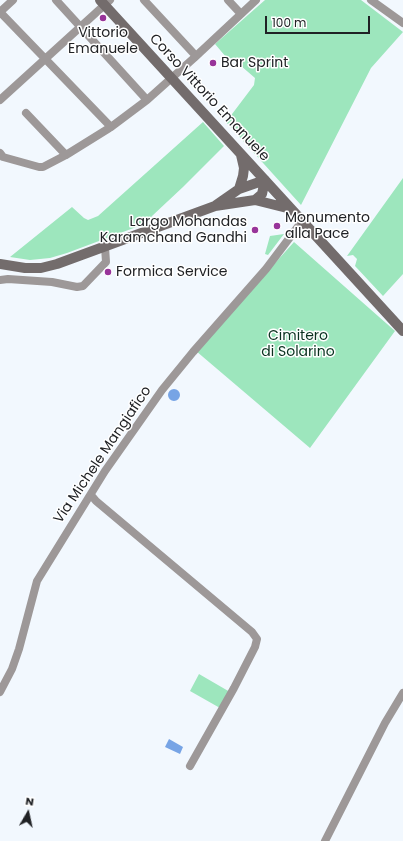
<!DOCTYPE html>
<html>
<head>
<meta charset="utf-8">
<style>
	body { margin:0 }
	#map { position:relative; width:403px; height:841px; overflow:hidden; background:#f2f8fe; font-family:Poppins,sans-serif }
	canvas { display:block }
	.north { position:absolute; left:8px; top:793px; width:40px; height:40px; -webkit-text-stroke:3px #fff; paint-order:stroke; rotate:9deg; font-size:11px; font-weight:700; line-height:16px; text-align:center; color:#202225 }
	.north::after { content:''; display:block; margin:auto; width:14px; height:18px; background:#202225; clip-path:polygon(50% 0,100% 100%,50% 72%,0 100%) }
	.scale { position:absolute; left:265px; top:16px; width:105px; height:18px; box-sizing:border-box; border:2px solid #202225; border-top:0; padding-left:5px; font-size:12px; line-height:14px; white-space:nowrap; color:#202225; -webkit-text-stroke:3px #fff; paint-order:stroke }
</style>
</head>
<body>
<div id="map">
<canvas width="403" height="841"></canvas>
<div class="north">N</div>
<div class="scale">100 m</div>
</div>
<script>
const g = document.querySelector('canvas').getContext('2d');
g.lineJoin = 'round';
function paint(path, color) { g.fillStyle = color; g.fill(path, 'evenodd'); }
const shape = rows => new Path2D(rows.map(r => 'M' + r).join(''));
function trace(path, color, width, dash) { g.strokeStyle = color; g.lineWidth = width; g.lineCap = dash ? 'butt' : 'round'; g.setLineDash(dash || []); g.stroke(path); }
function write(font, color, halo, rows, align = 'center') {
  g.font = font + ' Poppins,sans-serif'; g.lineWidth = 3; g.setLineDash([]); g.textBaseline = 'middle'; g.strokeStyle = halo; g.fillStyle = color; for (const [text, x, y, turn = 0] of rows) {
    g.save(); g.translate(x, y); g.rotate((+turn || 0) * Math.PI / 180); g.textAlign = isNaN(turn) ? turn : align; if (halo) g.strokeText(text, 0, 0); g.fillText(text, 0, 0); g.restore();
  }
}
paint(shape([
	[265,0,361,0,403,32,371,68,301,205,226,122,254,85,255,78,233,59,226,57,215,44],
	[203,122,224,146,183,187,152,216,147,223,67,253,50,258,30,260,10,257,72,207,84,218,88,220,98,216],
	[403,178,403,274,383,296,355,266,357,259,353,255,347,256],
	[284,234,268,255,265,254,270,236],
	[294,242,395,331,310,448,196,351],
	[199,674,230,692,220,708,190,691]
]), '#9de6bd');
paint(shape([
	'168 395a6 6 0 1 1 12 0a6 6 0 1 1-12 0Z',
	[169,739,183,747,180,754,165,747]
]), '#77a4e5');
trace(shape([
	[56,0,147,100],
	[144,0,196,56],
	[228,0,241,14],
	[371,0,403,23],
	[0,12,111,127],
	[0,12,13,0],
	[0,100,110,0],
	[26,113,66,155],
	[0,153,3,157,39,167,43,167,66,155,111,127,147,100,194,58,256,0],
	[0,280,8,279,52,282,77,287,83,286,106,262,105,247],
	[91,495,96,501,252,632,257,639,255,647,234,688,190,766],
	[0,692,12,669,19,649,37,581,105,471,162,390,193,352,266,269,303,220],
	[325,841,385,723,403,693]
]), '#9d9898', 8);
trace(shape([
	[100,0,403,331],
	[239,189,243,176,244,168,241,155],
	[255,200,262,194,265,180],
	[216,205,239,189,265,180],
	[0,264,25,268,41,268,57,264,215,206,255,200,291,209]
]), '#736c6c', 10);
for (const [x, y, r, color] of [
	[103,18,4,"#98349a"],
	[213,63,4,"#98349a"],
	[277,226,4,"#98349a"],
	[255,230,4,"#98349a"],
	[108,272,4,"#98349a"]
]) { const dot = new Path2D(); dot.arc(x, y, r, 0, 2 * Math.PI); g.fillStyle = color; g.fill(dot); trace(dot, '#fff', 1.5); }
write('14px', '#202225', '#fff', [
	["Vittorio",103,33,"center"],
	["Emanuele",103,49,"center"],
	["Bar Sprint",221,63],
	["Monumento",285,218],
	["alla Pace",285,234],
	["Largo Mohandas",247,222,"right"],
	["Karamchand Gandhi",247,238,"right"],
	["Formica Service",116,272]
], 'left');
write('14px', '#202225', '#fff', [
	["Corso Vittorio Emanuele",209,98,47],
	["Via Michele Mangiafico",103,455,-56]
]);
write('14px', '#0a311f', '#fff', [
	["Cimitero",298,336],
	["di Solarino",298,352]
]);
</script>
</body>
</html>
